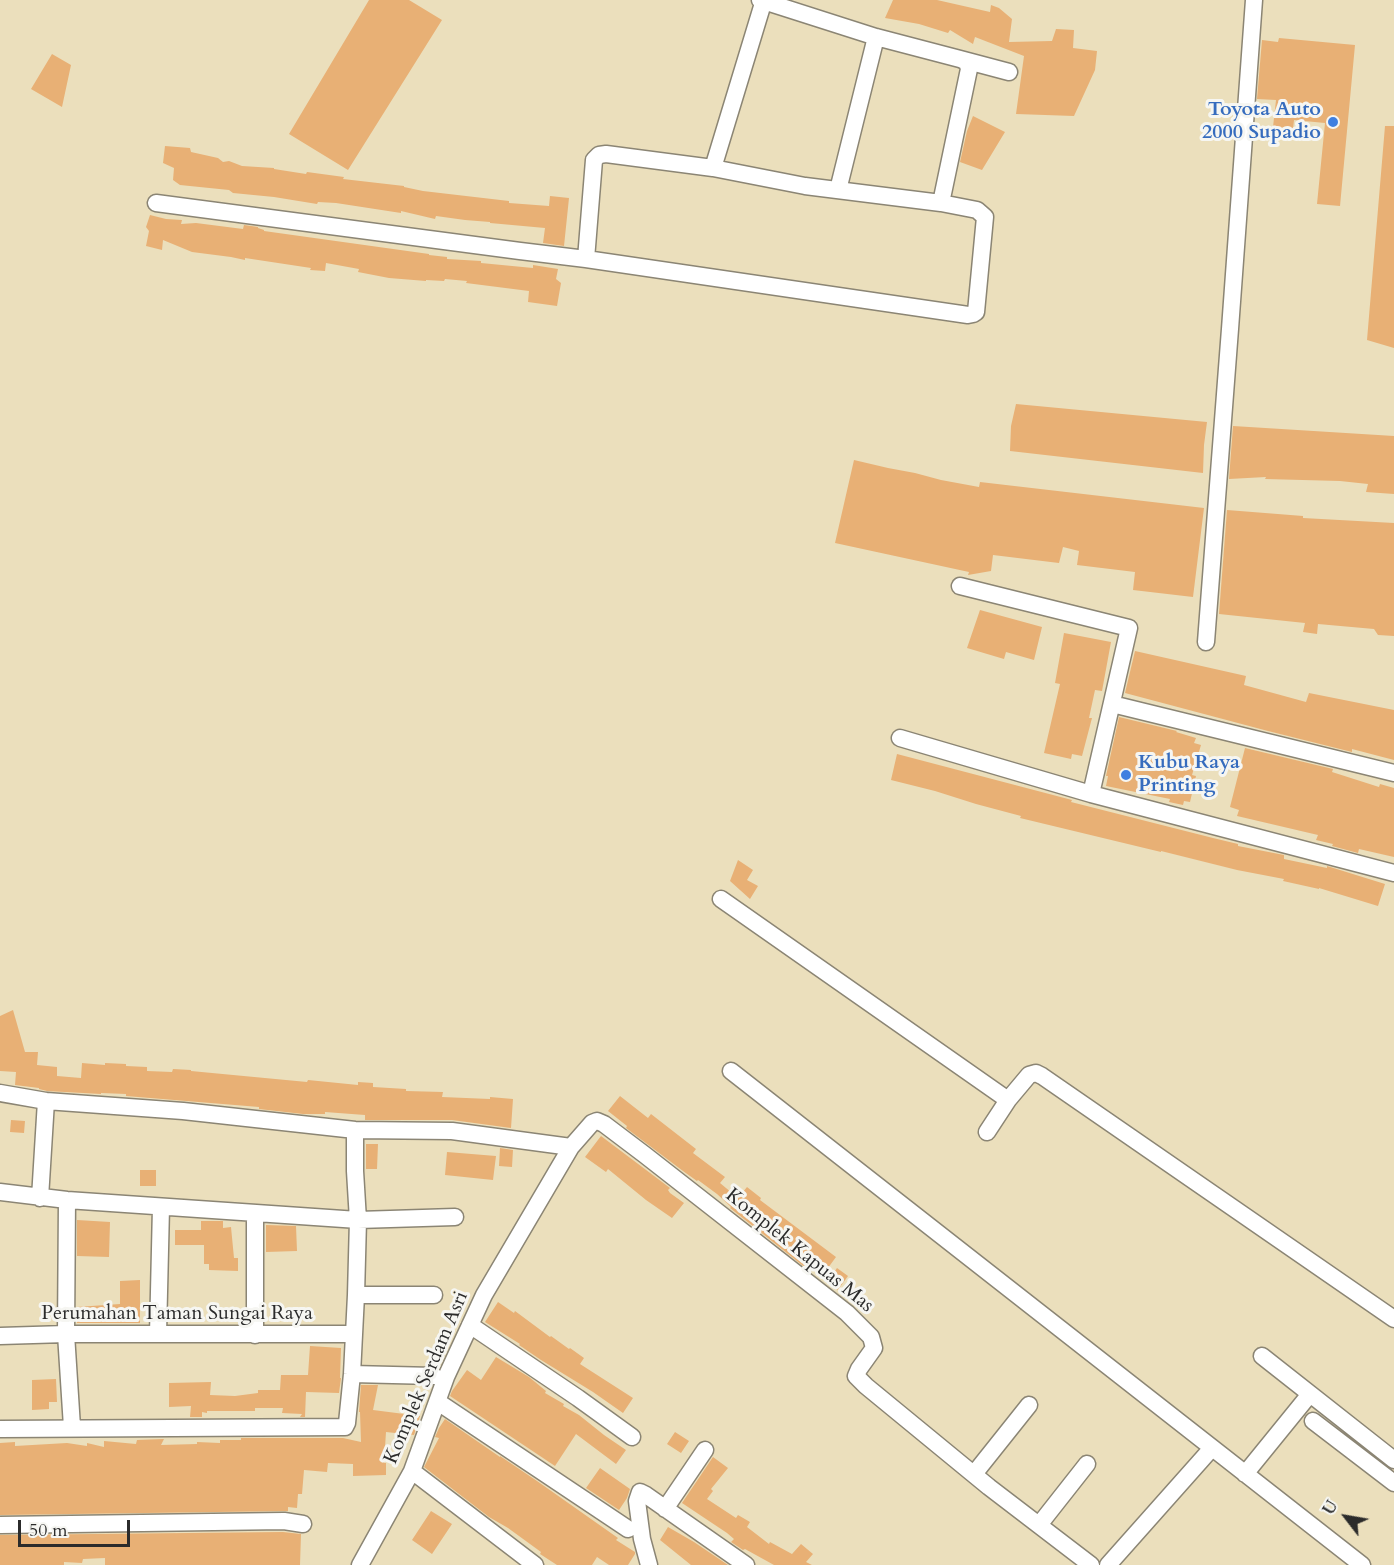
<!DOCTYPE html>
<html>
<head>
<meta charset="utf-8">
<style>
	body { margin:0 }
	#map { position:relative; width:1394px; height:1565px; overflow:hidden; background:#ebdfbc; font-family:Cardo,serif }
	canvas { display:block }
	.north { position:absolute; left:1316px; top:1487px; width:60px; height:60px; -webkit-text-stroke:4px #f6f6f2; paint-order:stroke; rotate:301deg; font-size:16px; font-weight:700; line-height:24px; text-align:center; color:#2b2b2b }
	.north::after { content:''; display:block; margin:auto; width:21px; height:27px; background:#2b2b2b; clip-path:polygon(50% 0,100% 100%,50% 72%,0 100%) }
	.scale { position:absolute; left:18px; top:1520px; width:112px; height:27px; box-sizing:border-box; border:3px solid #2b2b2b; border-top:0; padding-left:8px; font-size:18px; line-height:21px; white-space:nowrap; color:#2b2b2b; -webkit-text-stroke:4px #f6f6f2; paint-order:stroke }
</style>
</head>
<body>
<div id="map">
<canvas width="1394" height="1565"></canvas>
<div class="north">U</div>
<div class="scale">50 m</div>
</div>
<script>
const g = document.querySelector('canvas').getContext('2d');
g.lineJoin = 'round';
function paint(path, color) { g.fillStyle = color; g.fill(path, 'evenodd'); }
const shape = rows => new Path2D(rows.map(r => 'M' + r).join(''));
function trace(path, color, width, dash) { g.strokeStyle = color; g.lineWidth = width; g.lineCap = dash ? 'butt' : 'round'; g.setLineDash(dash || []); g.stroke(path); }
function write(font, color, halo, rows, align = 'center') {
  g.font = font + ' Cardo,serif'; g.lineWidth = 6; g.setLineDash([]); g.textBaseline = 'middle'; g.strokeStyle = halo; g.fillStyle = color; for (const [text, x, y, turn = 0] of rows) {
    g.save(); g.translate(x, y); g.rotate((+turn || 0) * Math.PI / 180); g.textAlign = isNaN(turn) ? turn : align; if (halo) g.strokeText(text, 0, 0); g.fillText(text, 0, 0); g.restore();
  }
}
paint(shape([
	[369,0,409,0,442,20,348,170,289,134],
	[893,0,937,0,990,12,991,5,999,8,1012,19,1009,42,1052,41,1056,29,1074,30,1073,48,1097,51,1095,70,1074,116,1016,114,1024,56,975,37,973,44,950,30,948,33,919,24,885,18],
	[1279,38,1355,45,1340,206,1317,204,1325,123,1294,120,1292,138,1272,136,1276,100,1257,99,1262,40,1278,42],
	[52,54,71,65,62,107,31,89],
	[973,116,1005,132,982,170,960,162,967,131],
	[1385,126,1394,126,1394,348,1367,340],
	[165,146,190,148,191,152,218,158,223,162,229,161,242,166,274,168,274,169,306,174,307,172,344,177,343,179,404,186,404,187,423,191,509,201,509,203,549,206,550,196,569,198,564,246,543,243,545,228,490,223,490,222,465,220,436,216,435,219,401,211,401,213,336,203,318,202,317,204,274,197,233,193,229,190,180,185,173,180,174,168,163,163],
	[150,215,166,219,182,220,181,224,196,223,243,229,244,225,258,227,258,228,264,230,264,231,429,254,429,255,447,257,447,259,481,261,481,263,533,268,533,265,558,269,556,279,561,283,557,306,528,302,529,291,466,283,467,281,445,279,444,281,426,280,426,281,389,278,358,272,359,269,326,263,325,271,310,270,311,268,245,258,245,260,231,257,192,252,163,240,162,250,146,246,149,231,146,227],
	[1016,404,1207,422,1204,445,1203,473,1010,451,1011,426],
	[1233,426,1394,436,1394,494,1366,492,1368,484,1340,481,1265,479,1266,477,1229,479],
	[854,460,888,468,915,473,941,480,979,487,980,482,1204,508,1193,597,1133,590,1135,572,1077,565,1079,551,1063,547,1059,563,993,555,991,571,968,575,969,572,835,543],
	[1227,510,1303,516,1303,518,1394,523,1394,636,1378,635,1374,629,1318,624,1317,634,1303,632,1305,623,1219,614],
	[980,610,1042,627,1034,660,1006,652,1004,659,967,648],
	[1064,633,1111,642,1102,691,1095,690,1089,718,1092,718,1082,756,1072,754,1071,759,1044,753,1060,684,1055,683],
	[1135,651,1246,676,1244,685,1306,702,1309,693,1394,710,1394,760,1352,749,1352,752,1268,731,1125,693],
	[1119,717,1177,731,1176,732,1196,738,1194,743,1201,745,1192,775,1196,776,1190,802,1184,801,1183,805,1169,802,1170,799,1106,786,1108,776,1106,776],
	[1245,748,1333,769,1332,772,1379,787,1380,784,1394,788,1394,857,1359,849,1358,853,1332,846,1333,844,1316,840,1318,835,1237,816,1239,810,1230,807],
	[897,754,1072,800,1071,802,1213,838,1238,844,1238,846,1284,855,1284,859,1327,868,1327,866,1385,884,1378,906,1319,888,1319,889,1283,881,1284,879,1237,870,1161,851,1161,852,1020,818,1021,816,976,804,935,791,891,780],
	[738,860,753,870,747,880,758,886,750,899,730,881],
	[13,1010,25,1052,38,1052,37,1065,57,1067,57,1076,81,1078,82,1063,105,1065,105,1063,126,1064,126,1066,147,1067,147,1071,172,1072,173,1069,191,1070,191,1071,307,1082,308,1080,358,1085,358,1082,373,1083,373,1087,406,1089,406,1091,443,1092,442,1097,490,1099,490,1097,513,1099,511,1128,452,1120,365,1120,365,1115,325,1112,325,1114,303,1114,259,1109,259,1107,126,1096,126,1094,101,1093,101,1094,47,1091,39,1089,39,1088,15,1085,16,1072,0,1071,0,1016],
	[620,1096,648,1118,651,1114,696,1149,693,1153,725,1177,720,1183,738,1198,747,1187,761,1198,760,1200,836,1257,825,1272,813,1262,807,1269,730,1208,731,1207,717,1194,698,1180,697,1181,683,1171,626,1128,627,1126,608,1111],
	[11,1120,25,1121,24,1133,10,1132],
	[601,1136,670,1188,668,1190,670,1193,684,1203,672,1218,646,1200,608,1169,606,1172,585,1157],
	[366,1144,378,1144,377,1169,366,1169],
	[500,1148,513,1150,512,1167,499,1166],
	[447,1152,496,1156,493,1180,445,1175],
	[140,1170,156,1170,156,1186,140,1186],
	[77,1220,110,1222,109,1257,77,1256],
	[201,1221,223,1221,223,1228,231,1227,234,1258,238,1258,238,1271,209,1270,209,1264,204,1264,204,1245,175,1245,175,1230,201,1230],
	[266,1225,296,1226,297,1251,266,1252],
	[837,1268,848,1276,838,1290,827,1282],
	[140,1280,140,1323,77,1323,77,1307,120,1304,120,1281],
	[498,1302,514,1313,515,1311,550,1337,551,1336,569,1349,570,1348,584,1358,580,1364,633,1398,623,1413,593,1392,541,1360,519,1345,520,1344,485,1322],
	[310,1346,341,1348,340,1378,341,1378,339,1393,306,1392,305,1417,300,1417,302,1414,282,1413,283,1408,255,1408,255,1411,207,1411,207,1413,202,1412,202,1417,190,1417,191,1406,169,1407,169,1383,211,1382,210,1395,235,1396,258,1393,258,1390,280,1390,281,1375,308,1375],
	[496,1357,529,1377,546,1391,545,1393,564,1404,563,1406,579,1415,604,1435,626,1450,616,1464,576,1434,555,1466,450,1396,452,1391,467,1370,481,1380],
	[56,1379,57,1402,49,1402,49,1409,32,1410,32,1380],
	[361,1385,378,1385,373,1410,420,1416,414,1435,386,1432,384,1463,386,1463,386,1475,353,1476,353,1464,328,1463,327,1472,304,1470,302,1494,298,1494,297,1508,288,1507,288,1511,0,1515,0,1443,15,1442,15,1446,67,1443,87,1446,87,1443,104,1447,104,1441,136,1444,137,1440,164,1439,161,1445,197,1444,197,1442,220,1443,220,1440,241,1440,241,1438,343,1438,361,1442,360,1412,359,1412],
	[445,1419,500,1457,500,1456,537,1481,618,1538,616,1540,635,1552,635,1554,628,1565,609,1565,597,1557,592,1565,557,1565,540,1554,541,1552,508,1528,489,1517,424,1467,439,1438,435,1437,439,1428],
	[675,1432,689,1441,681,1453,667,1444],
	[713,1457,728,1468,711,1489,713,1491,707,1499,736,1518,738,1515,750,1522,747,1527,769,1544,770,1542,792,1554,801,1544,813,1554,806,1562,812,1565,774,1565,745,1549,743,1550,731,1542,734,1539,727,1533,682,1503],
	[600,1468,630,1489,627,1498,619,1510,586,1488],
	[431,1511,452,1524,432,1554,412,1540],
	[668,1527,694,1542,728,1565,691,1565,660,1540],
	[283,1532,301,1534,300,1565,105,1565,105,1558,83,1559,82,1563,64,1562,64,1565,0,1565,0,1535]
]), '#e8b075');
const minor = shape([
	[760,0,876,37,960,59,967,62,969,69,941,203],
	[960,59,1009,72],
	[713,168,764,0],
	[838,190,876,37],
	[156,203,520,251,586,259,968,315,973,314,976,312,985,217,977,210,941,203,805,186,713,168,606,154,599,155,594,160,586,259],
	[960,586,1129,628,1091,794],
	[1206,642,1230,329,1254,0],
	[1112,704,1394,773],
	[900,738,1091,794,1394,873],
	[721,899,1008,1100,1029,1075,1036,1073,1042,1076,1394,1319],
	[731,1071,1362,1565],
	[0,1093,46,1101,183,1111,355,1130,452,1131,571,1147],
	[987,1132,1008,1100],
	[0,1192,67,1200,358,1220,455,1217],
	[40,1198,46,1101],
	[67,1200,66,1334,72,1427],
	[255,1214,255,1335],
	[356,1295,434,1295],
	[470,1325,578,1398,632,1437],
	[158,1334,161,1207],
	[0,1336,66,1334,353,1334],
	[1262,1356,1394,1460],
	[352,1374,434,1376],
	[438,1402,628,1529],
	[1313,1421,1394,1483],
	[0,1429,345,1427,347,1423,352,1374,356,1295,358,1220,355,1171,355,1130],
	[412,1471,535,1565],
	[974,1474,1029,1405],
	[1245,1474,1310,1394],
	[665,1509,705,1450],
	[0,1525,284,1521,303,1524],
	[1039,1525,1087,1464],
	[360,1565,412,1471,446,1377,484,1295,571,1147,592,1123,597,1121,604,1124,645,1155,847,1313,871,1337,874,1348,859,1369,856,1376,866,1386,989,1487,1091,1565],
	[649,1565,642,1539,637,1501,640,1492,646,1495,746,1565],
	[1108,1565,1212,1448]
]);
trace(minor, '#8b8574', 19);
trace(minor, '#fff', 16);
for (const [x, y, r, color] of [
	[1333,122,6,"#3f7fe0"],
	[1126,775,6,"#3f7fe0"]
]) { const dot = new Path2D(); dot.arc(x, y, r, 0, 2 * Math.PI); g.fillStyle = color; g.fill(dot); trace(dot, '#f6f6f2', 2); }
write('bold 20px', '#366cbe', '#f6f6f2', [
	["Toyota Auto",1321,110],
	["2000 Supadio",1321,133],
	["Kubu Raya",1138,763,"left"],
	["Printing",1138,786,"left"]
], 'right');
write('20px', '#2b2b2b', '#f6f6f2', [
	["Komplek Kapuas Mas",799,1251,39],
	["Perumahan Taman Sungai Raya",177,1314],
	["Komplek Serdam Asri",427,1378,-67]
]);
</script>
</body>
</html>
